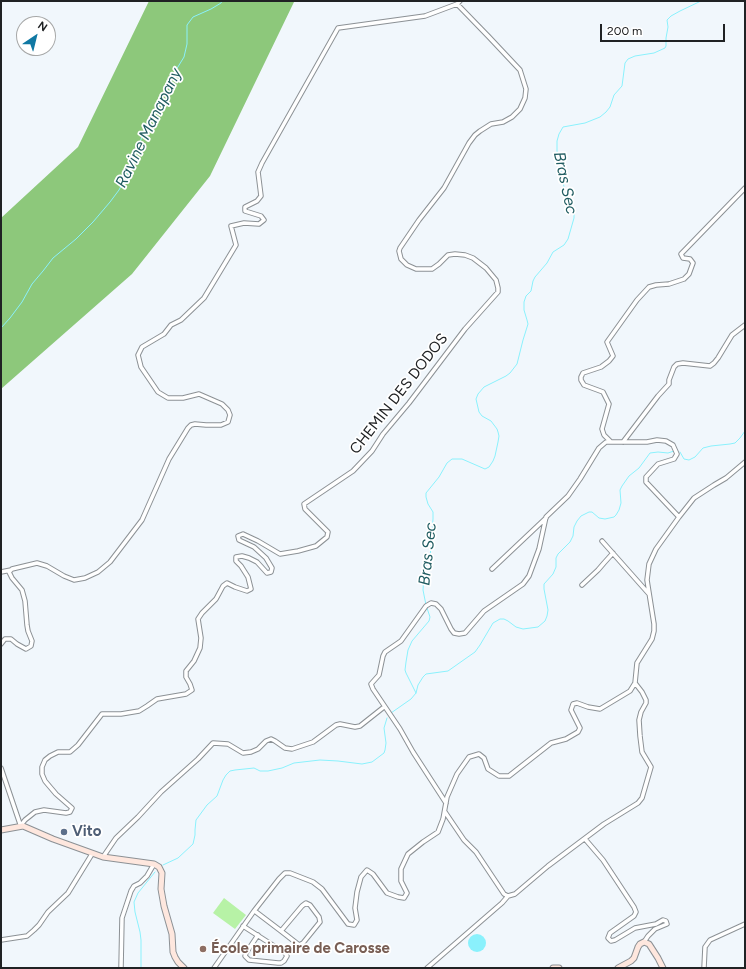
<!DOCTYPE html>
<html>
<head>
<meta charset="utf-8">
<style>
	body { margin:0 }
	#map { position:relative; width:746px; height:969px; overflow:hidden; background:#f1f7fc; font-family:Figtree,sans-serif }
	canvas { display:block }
	.frame { position:absolute; inset:0; border:2px solid #202224; pointer-events:none }
	.north { position:absolute; left:16px; top:16px; width:40px; height:40px; box-sizing:border-box; background:#fff; border:1px solid #a6a7a7; border-radius:50%; rotate:35deg; font-size:11px; font-weight:700; line-height:16px; text-align:center; color:#202224 }
	.north::after { content:''; display:block; margin:auto; width:14px; height:18px; background:#1078a3; clip-path:polygon(50% 0,100% 100%,50% 72%,0 100%) }
	.scale { position:absolute; left:600px; top:24px; width:125px; height:18px; box-sizing:border-box; border:2px solid #202224; border-top:0; padding-left:5px; font-size:12px; line-height:14px; white-space:nowrap; color:#202224; -webkit-text-stroke:3px #fff; paint-order:stroke }
</style>
</head>
<body>
<div id="map">
<canvas width="746" height="969"></canvas>
<div class="frame"></div>
<div class="north">N</div>
<div class="scale">200 m</div>
</div>
<script>
const g = document.querySelector('canvas').getContext('2d');
g.lineJoin = 'round';
function paint(path, color) { g.fillStyle = color; g.fill(path, 'evenodd'); }
const shape = rows => new Path2D(rows.map(r => 'M' + r).join(''));
function trace(path, color, width, dash) { g.strokeStyle = color; g.lineWidth = width; g.lineCap = dash ? 'butt' : 'round'; g.setLineDash(dash || []); g.stroke(path); }
function write(font, color, halo, rows, align = 'center') {
  g.font = font + ' Figtree,sans-serif'; g.lineWidth = 3.5; g.setLineDash([]); g.textBaseline = 'middle'; g.strokeStyle = halo; g.fillStyle = color; for (const [text, x, y, turn = 0] of rows) {
    g.save(); g.translate(x, y); g.rotate((+turn || 0) * Math.PI / 180); g.textAlign = isNaN(turn) ? turn : align; if (halo) g.strokeText(text, 0, 0); g.fillText(text, 0, 0); g.restore();
  }
}
paint(shape([
	[224,898,246,915,235,929,213,913]
]), '#b7f2a6');
paint(shape([
	[149,1,298,1,294,2,210,176,132,274,1,389,1,218,78,147]
]), '#8dc87b');
paint(shape([
	'468 943a9 9 0 1 1 18 0a9 9 0 1 1-18 0Z'
]), '#8af1fc');
trace(shape([
	[1,328,10,318,22,302,32,284,43,271,53,258,76,239,93,222,110,202,119,190,128,173,145,129,152,114,164,94,176,70,184,57,187,44,187,25,193,17,211,9,221,3,222,1],
	[680,452,684,459,689,460,695,457,703,448,711,446,730,444,735,443,740,438,745,431],
	[426,605,423,590,424,575,424,571,430,558,433,519,433,512,428,504,426,497,426,493,439,477,447,463,452,459,462,459,485,469,489,467,493,461,495,456,498,442,499,436,498,432,497,429,491,421,482,416,479,412,476,399,478,394,484,387,506,376,510,373,517,364,523,340,528,324,527,320,524,310,524,302,526,296,531,291,533,281,535,277,547,263,553,252,564,245,568,239,574,218,574,212,568,200,565,192,557,151,557,141,559,134,563,127,585,123,600,117,606,112,610,107,614,95,622,86,625,63,628,59,635,56,654,53,665,48,666,46,666,38,668,27,667,20,671,16,680,11,701,1],
	[416,693,406,673,405,670,406,662,408,650,412,641,429,621,430,617,427,608],
	[391,713,411,699,416,693,418,685,423,677,426,674,448,671,465,659,475,652,480,645,493,623,500,619,504,619,508,621,516,627,523,629,538,627,545,621,547,616,548,610,544,589,544,584,553,574,556,567,556,558,558,554,570,542,573,536,574,527,577,521,581,516,589,512,592,512,599,518,605,519,614,517,616,515,619,510,621,503,620,490,622,486,629,476,639,468,650,453,658,452,668,453,674,451],
	[163,865,178,858,193,844,195,835,195,830,196,820,207,805,217,796,223,780,226,775,230,771,235,770,254,768,260,771,268,771,282,768,294,763,320,760,338,761,362,764,372,762,384,753,385,750,386,743,384,728,387,718],
	[141,968,141,940,140,932,135,912,134,902,138,893,155,872]
]), '#8af1fc', 1);
const street = shape([
	[610,441,604,435,602,429,609,404,603,392,584,385,581,380,581,377,583,373,601,367,609,361,613,356,607,342,637,300,649,287,656,285,669,284,684,279,689,274,693,263,690,259,683,258,681,254,745,188],
	[623,442,658,396,669,384,669,380,674,367,677,364,683,363,710,366,714,363,718,358,732,335,745,325],
	[602,541,649,594],
	[492,569,546,518],
	[1,572,11,570],
	[582,585,598,570,604,563,613,553],
	[1,644,5,639,11,639,17,644,26,649,31,646,32,641,28,631,27,625,25,601,22,590,12,578,9,572,12,569,37,563,47,566,64,576,74,580,85,578,98,572,110,562,142,520,169,459,188,428,191,425,195,424,206,425,221,425,228,422,230,415,228,410,222,404,199,394,183,398,168,398,158,392,141,367,138,355,142,347,164,334,171,325,181,320,204,298,236,245,231,226,244,223,259,224,264,220,261,216,245,211,245,207,257,201,261,196,258,172,262,163,338,28,425,16,457,4,460,1],
	[1,768,20,824,22,826],
	[446,803,413,752,400,729,373,689,371,684,379,675,383,656,385,652,401,641,426,606,431,603,436,604,441,609,451,629,454,633,459,634,465,633,484,611,523,584,529,576,539,549,546,517,568,496,580,479,599,448,606,442,647,442,657,440,666,441,673,445,677,454,674,459,658,464,646,477,646,482,679,517],
	[445,812,464,840,476,852,504,894,508,896,515,894,548,866,604,824,638,803,642,798,651,767,642,752,640,736,639,720,641,712,646,703,646,700,642,692,635,683],
	[21,825,25,820,35,812,44,810,66,813,70,812,72,808,56,794,45,781,42,774,42,767,45,760,50,756,58,752,70,752,78,745,102,714,121,714,139,711,147,706,157,699,186,694,192,690,190,684,186,677,186,671,194,661,200,648,201,638,198,619,202,613,216,599,223,586,227,583,235,587,247,591,251,589,248,577,241,566,236,561,236,557,242,556,249,558,257,562,267,573,271,572,272,568,266,558,254,547,239,540,238,536,243,534,258,541,280,554,298,551,316,546,327,537,328,532,305,509,304,504,353,471,372,451,383,434,409,403,465,329,498,292,498,288,496,280,486,268,473,258,465,255,455,254,448,255,439,264,432,269,416,269,407,265,401,259,399,251,400,248,419,220,444,188,469,143,475,135,480,131,491,124,503,122,512,117,520,109,525,98,526,89,520,70,489,37,457,4],
	[585,839,603,860,634,907,636,912,634,916,610,933,608,938,611,941,615,940,635,928,656,924,663,920,666,921,667,924,655,929,648,936,644,942],
	[103,857,116,838,138,817,161,792,198,759,213,743,228,744,243,753,251,752,258,749,266,741,271,739,275,741,285,748,292,749,313,742,336,725,340,724,355,727,360,726,384,707],
	[254,911,256,912,281,931,299,945,303,943,320,922,319,917,310,905,306,903,302,906,281,931],
	[243,926,285,953,287,956,284,961,281,963,278,963,249,960,245,956,246,953,258,935],
	[1,940,27,936,34,930,39,925,48,912,68,893,92,854],
	[121,968,122,918,131,891,134,886,140,883,147,876,154,864],
	[214,968,254,911,279,879,285,873,290,873,313,882,322,889,348,924,354,925,357,920,355,908,357,892,361,877,367,870,373,874,387,893,398,897,404,898,407,893,401,881,401,869,408,854,423,842,438,832,443,819,447,797,457,774,469,757,479,754,484,758,488,769,499,776,509,776,551,743,566,739,578,732,580,728,571,710,573,704,577,703,588,707,600,709,630,691,635,683,637,663,652,639,654,631,654,624,647,580,649,564,656,549,679,517,694,498,714,485,726,478,745,462],
	[427,968,502,903,508,896],
	[704,968,705,947,710,940,745,924]
]);
const secondary = shape([
	[1,830,23,826,53,839,103,857,154,864,159,867,162,873,161,889,164,906,172,934,173,952,175,957,178,962,184,968],
	[553,968,559,968],
	[618,968,631,961,634,958,638,947,640,944,644,942,649,944,658,958,663,968]
]);
trace(street, '#8c9195', 5.5);
trace(secondary, '#8c9195', 7);
trace(street, '#fff', 3.5);
trace(secondary, '#fee7de', 5);
for (const [x, y, r, color] of [
	[64,832,4,"#5c6f8a"],
	[203,949,4,"#8d6e63"]
]) { const dot = new Path2D(); dot.arc(x, y, r, 0, 2 * Math.PI); g.fillStyle = color; g.fill(dot); trace(dot, '#fff', 1.5); }
write('15px', '#202224', '#fff', [
	["CHEMIN DES DODOS",399,394,-52]
]);
write('bold 15px', '#4e5e75', '#fff', [
	["Vito",72,832]
], 'left');
write('bold 15px', '#785e54', '#fff', [
	["École primaire de Carosse",211,949]
], 'left');
write('italic 16px', '#205c61', '#fff', [
	["Ravine Manapany",149,128,-64],
	["Bras Sec",565,183,78],
	["Bras Sec",428,554,-84]
]);
</script>
</body>
</html>
